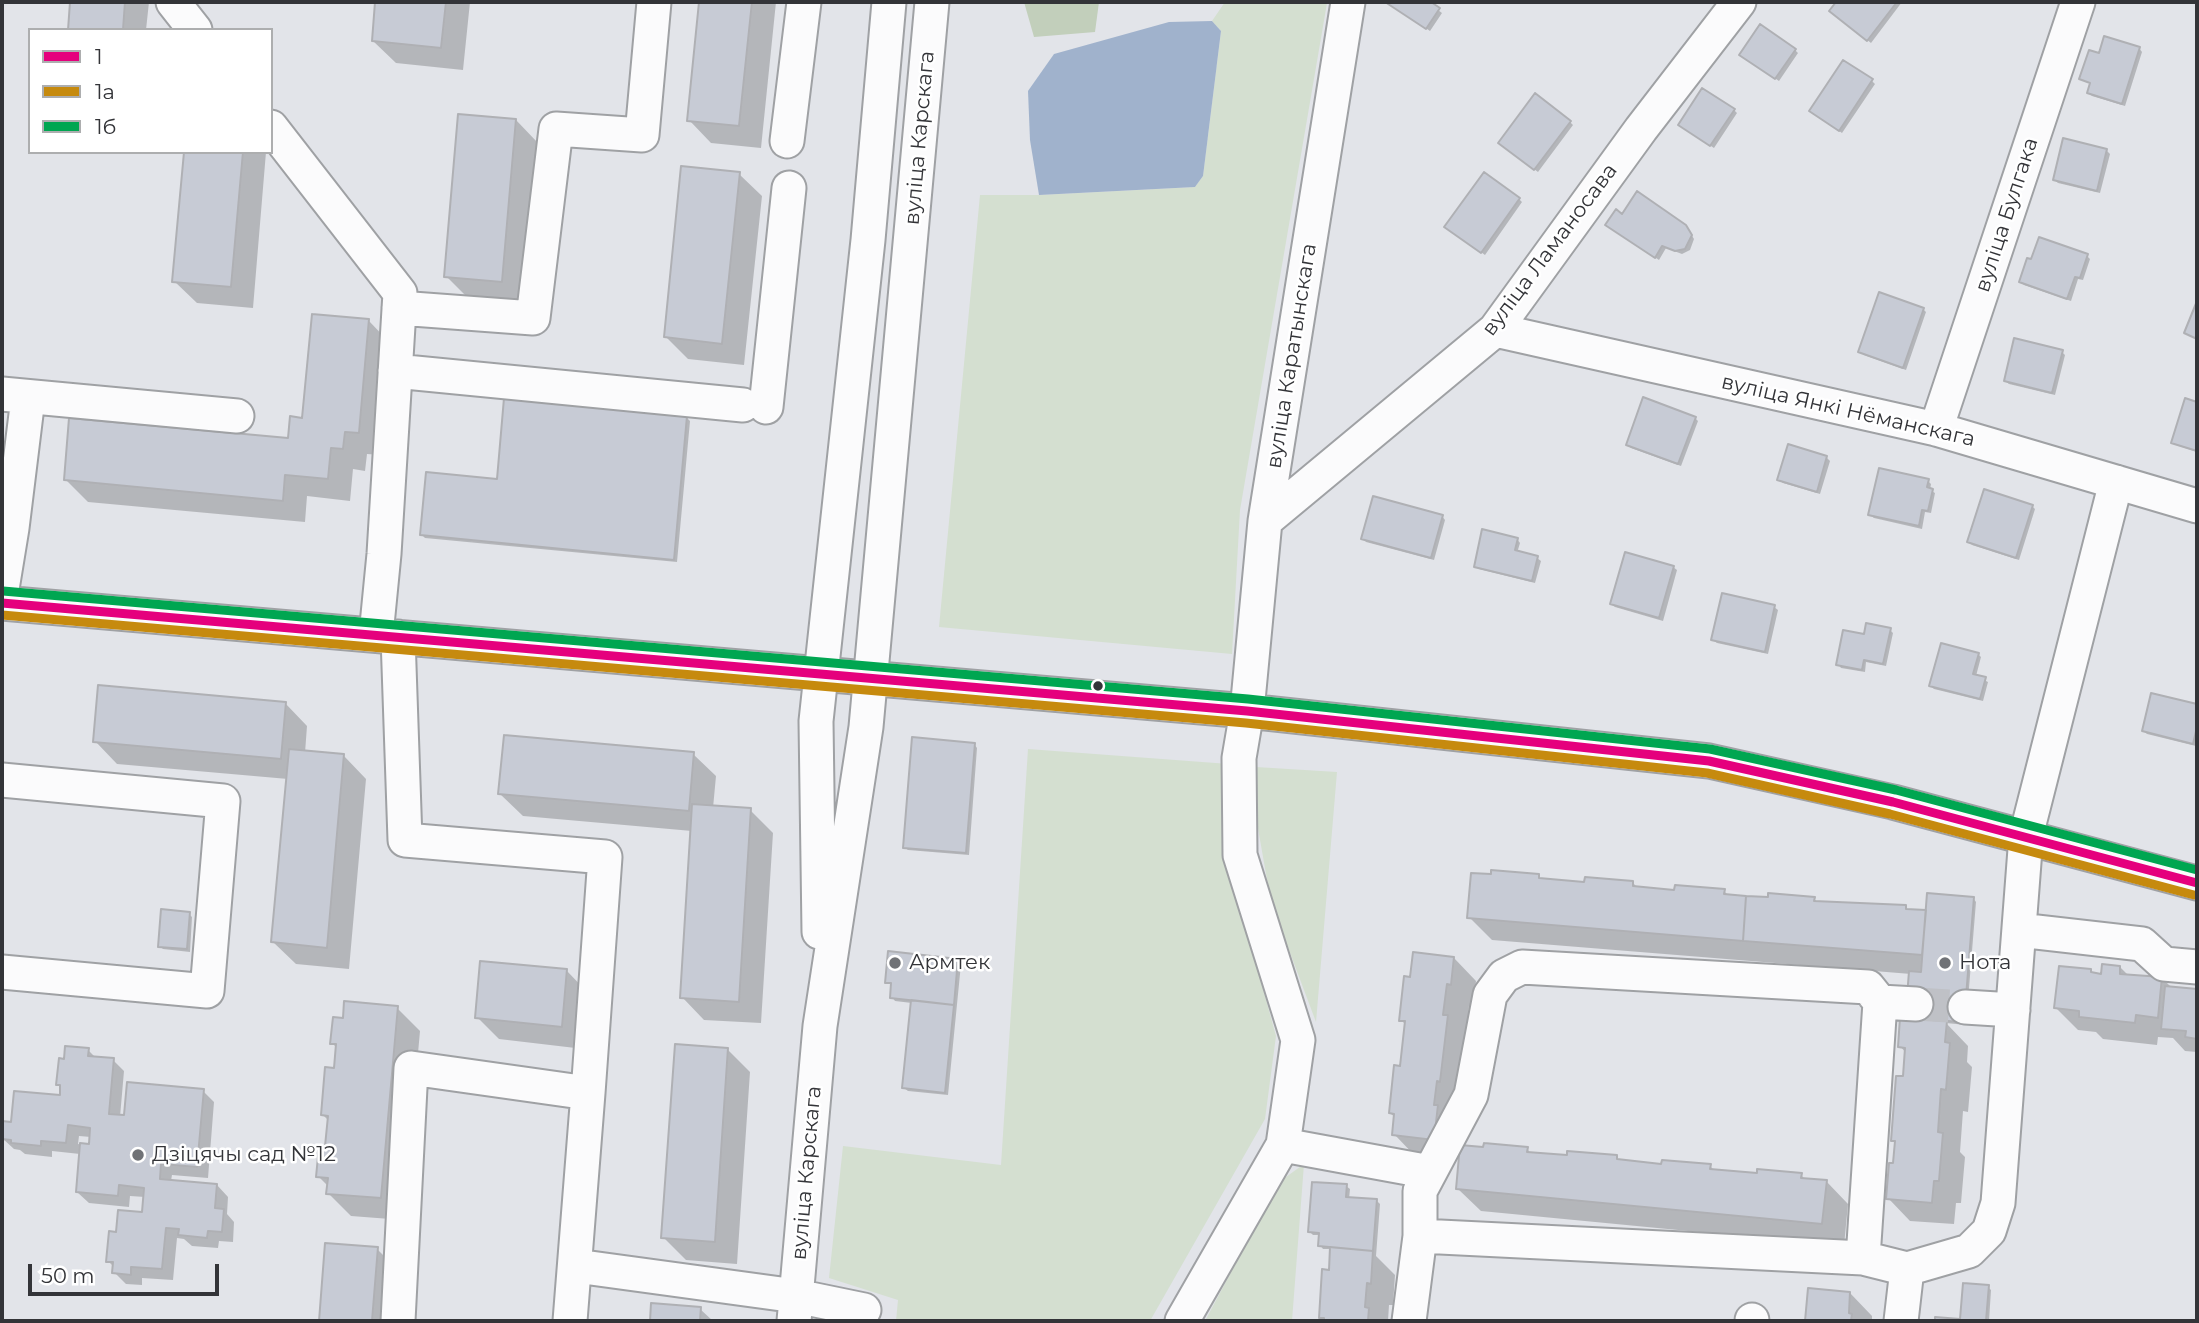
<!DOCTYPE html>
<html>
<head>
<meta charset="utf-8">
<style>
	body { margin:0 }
	#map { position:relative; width:2199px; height:1323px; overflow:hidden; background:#e2e4e9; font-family:Montserrat,sans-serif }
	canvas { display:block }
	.frame { position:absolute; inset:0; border:4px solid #333438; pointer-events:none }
	.legend { position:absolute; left:28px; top:28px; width:245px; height:126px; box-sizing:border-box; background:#fff; border:2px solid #adaeaf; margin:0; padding:9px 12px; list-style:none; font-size:21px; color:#333438 }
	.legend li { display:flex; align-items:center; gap:14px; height:35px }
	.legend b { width:35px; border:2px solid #adaeaf }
	.scale { position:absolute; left:28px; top:1264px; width:191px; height:32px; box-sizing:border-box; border:4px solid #333438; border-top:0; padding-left:9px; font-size:21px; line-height:24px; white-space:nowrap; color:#333438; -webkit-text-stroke:5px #fff; paint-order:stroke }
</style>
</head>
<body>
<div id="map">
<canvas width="2199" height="1323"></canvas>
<div class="frame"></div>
<ul class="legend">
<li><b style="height:9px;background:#e5007d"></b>1</li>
<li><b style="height:9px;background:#c68a0e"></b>1а</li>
<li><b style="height:9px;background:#00a651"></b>1б</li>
</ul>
<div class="scale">50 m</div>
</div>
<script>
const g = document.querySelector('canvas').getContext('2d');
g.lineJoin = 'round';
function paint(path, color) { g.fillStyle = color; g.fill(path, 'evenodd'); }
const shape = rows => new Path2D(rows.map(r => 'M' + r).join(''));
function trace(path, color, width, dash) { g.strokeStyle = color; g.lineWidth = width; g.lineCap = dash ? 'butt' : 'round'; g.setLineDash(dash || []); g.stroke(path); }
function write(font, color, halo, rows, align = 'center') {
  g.font = font + ' Montserrat,sans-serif'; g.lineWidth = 5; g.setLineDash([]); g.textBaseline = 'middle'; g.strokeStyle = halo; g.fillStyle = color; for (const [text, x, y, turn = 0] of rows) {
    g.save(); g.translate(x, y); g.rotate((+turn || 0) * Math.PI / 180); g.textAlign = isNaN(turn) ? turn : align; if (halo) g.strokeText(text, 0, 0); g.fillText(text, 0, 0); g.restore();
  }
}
paint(shape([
	[1225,2,1327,3,1240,510,1232,654,939,627,980,195,1039,195,1195,187,1203,176,1221,31,1212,21],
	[1028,749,1229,764,1223,843,1276,1036,1265,1119,1150,1321,896,1321,898,1300,829,1278,843,1146,1001,1165],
	[1256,767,1337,772,1316,1022,1271,902,1254,806],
	[1304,1164,1292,1321,1205,1321,1279,1182]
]), '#d4dfd0');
paint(shape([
	[1024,2,1099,2,1095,32,1034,37]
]), '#c2cfbb');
paint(shape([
	[1212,21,1221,31,1203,176,1195,187,1039,195,1030,140,1028,91,1054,54,1169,22]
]), '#a0b2cc');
paint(shape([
	[72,2,149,2,146,30,70,30],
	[377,2,470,2,463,70,396,63,373,41],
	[701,2,776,2,761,148,711,143,689,120],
	[1387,2,1427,2,1442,13,1430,31],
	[1839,2,1902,2,1871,43,1831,11],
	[2139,48,2142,52,2125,106,2092,96,2089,93,2091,84,2081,79,2100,55],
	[1795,50,1798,53,1779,81,1745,58],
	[1872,81,1875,84,1842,133,1815,114],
	[1734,110,1737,113,1714,148,1683,128],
	[516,120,538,143,524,303,468,298,446,276],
	[1570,122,1573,125,1538,172,1503,146],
	[2106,150,2110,154,2100,193,2058,183,2055,180],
	[185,152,266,152,253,308,197,303,174,281],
	[739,174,762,196,744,365,688,359,666,337],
	[1519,199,1522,202,1485,255,1450,230],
	[1623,216,1688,229,1694,239,1690,250,1682,254,1666,248,1659,260,1611,228],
	[2087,256,2090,259,2083,280,2078,279,2071,301,2024,285,2021,282],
	[1923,309,1926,312,1906,370,1864,355,1860,352],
	[369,321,391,344,381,455,367,454,365,471,353,469,350,501,307,496,305,522,88,502,65,479,290,440],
	[2062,352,2065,355,2055,395,2009,384,2005,381],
	[2186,400,2197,404,2197,452,2176,445,2173,442],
	[687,418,690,421,677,562,425,538,422,535,499,481],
	[1695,418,1698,421,1681,466,1631,448,1628,445],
	[1826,457,1830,461,1820,494,1783,483,1779,480],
	[1928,481,1931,484,1930,490,1935,493,1931,513,1925,512,1922,529,1874,518,1870,515],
	[2032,506,2035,509,2019,560,1972,545,1969,541],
	[1442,516,1445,520,1434,560,1366,542,1363,538],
	[1517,539,1520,543,1517,553,1537,558,1541,561,1535,583,1479,569,1475,566],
	[1673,567,1677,570,1663,621,1615,607,1612,604],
	[1774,607,1778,610,1768,654,1717,643,1713,640],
	[1890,630,1893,633,1886,666,1866,662,1865,672,1841,668,1838,664,1866,636],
	[1978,654,1981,657,1976,676,1988,682,1983,701,1934,689,1931,686],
	[2152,696,2197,706,2196,746,2147,734,2144,731],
	[285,703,307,726,305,753,344,756,366,779,349,969,296,964,273,942,288,779,117,764,95,741],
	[974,744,977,748,969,855,908,850,904,847],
	[693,754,716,776,713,808,750,810,773,833,761,1023,704,1020,682,997,692,831,523,816,500,794],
	[1538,876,1543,881,1586,884,1632,882,1638,888,1676,892,1724,891,1729,896,1814,899,1819,903,1906,907,1909,911,1928,912,1973,898,1976,902,1966,1025,1946,1023,1968,1046,1967,1062,1972,1067,1968,1112,1963,1111,1960,1152,1965,1157,1961,1203,1956,1203,1954,1224,1910,1221,1888,1198,1895,1165,1896,1144,1892,1140,1904,1078,1906,1053,1900,1046,1911,974,1492,940,1469,917],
	[189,914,192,917,190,952,163,949,160,946],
	[1454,958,1476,981,1473,1007,1469,1006,1456,1162,1416,1157,1394,1134,1396,1118,1390,1113,1401,1068,1406,1025,1401,1020,1411,979],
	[957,960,961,964,948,1095,908,1091,904,1088,912,1003,895,1001,892,997,893,986,887,982],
	[2120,967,2129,976,2162,978,2172,988,2197,991,2197,1052,2185,1051,2173,1038,2158,1037,2157,1045,2103,1039,2096,1032,2078,1030,2056,1008,2090,971,2094,975,2103,976],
	[567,971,589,994,584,1049,499,1039,477,1017],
	[397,1008,420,1031,403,1220,351,1216,328,1193,329,1187,318,1176,327,1148,329,1121,323,1115,336,1070,337,1048,332,1043,344,1020],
	[88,1050,96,1058,113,1060,124,1071,120,1117,203,1091,214,1102,208,1178,172,1175,171,1181,217,1185,228,1197,227,1214,234,1222,233,1242,219,1241,218,1248,192,1246,184,1239,177,1238,173,1280,142,1278,142,1285,126,1284,114,1272,114,1267,108,1261,117,1234,144,1214,145,1197,130,1196,129,1207,89,1203,77,1192,80,1154,52,1151,52,1157,25,1154,20,1150,14,1149,2,1138,13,1124,61,1096,62,1088,58,1085,66,1061],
	[79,1136,91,1137,90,1146,78,1144],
	[728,1050,750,1072,737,1264,686,1260,663,1237],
	[1527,1149,1532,1154,1568,1157,1616,1157,1621,1162,1663,1166,1710,1166,1715,1171,1758,1175,1801,1175,1806,1180,1826,1181,1848,1204,1844,1246,1481,1211,1458,1189],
	[1346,1186,1350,1189,1349,1199,1377,1201,1380,1204,1376,1256,1395,1275,1393,1305,1389,1305,1388,1321,1325,1321,1320,1317,1330,1272,1332,1249,1323,1249,1320,1245,1321,1235,1313,1235,1310,1232],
	[326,1245,377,1249,400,1272,396,1321,321,1321],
	[1988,1287,1991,1290,1989,1321,1936,1321,1937,1319,1962,1321],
	[1809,1290,1850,1293,1872,1316,1872,1321,1806,1321],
	[652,1305,700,1309,713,1321,651,1321]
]), '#0003');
const building = shape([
	[70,2,125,2,123,30,68,30,70,2],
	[375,2,446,2,441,48,372,41,375,2],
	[699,2,752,2,739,126,687,121,699,2],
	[1385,2,1431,2,1440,8,1426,29,1385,2],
	[1836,2,1897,2,1867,41,1829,11,1836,2],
	[1760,24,1796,49,1775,79,1739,55,1760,24],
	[2104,36,2140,47,2122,104,2087,93,2090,83,2079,79,2089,50,2099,53,2104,36],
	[1843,60,1873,79,1839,131,1809,111,1843,60],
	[1702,88,1735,109,1710,146,1678,125,1702,88],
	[1535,93,1571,121,1534,170,1498,143,1535,93],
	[458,114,516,119,502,282,444,277,458,114],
	[2063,138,2107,149,2097,191,2053,180,2063,138],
	[184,152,243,152,231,287,172,282,184,152],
	[681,166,740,172,722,344,664,337,681,166],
	[1484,172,1520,198,1481,253,1444,227,1484,172],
	[1637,191,1686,225,1692,235,1685,249,1675,251,1662,246,1655,258,1605,225,1616,209,1622,214,1637,191],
	[2039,237,2088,254,2080,278,2075,277,2067,299,2019,282,2027,258,2031,259,2039,237],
	[1879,292,1924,308,1903,368,1858,352,1879,292],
	[2197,301,2197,339,2184,333,2197,301],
	[312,314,369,319,359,433,345,432,343,449,331,448,328,479,285,475,283,501,64,480,69,418,288,438,290,416,302,418,312,314],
	[2014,338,2063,350,2052,393,2004,381,2014,338],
	[1643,397,1696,417,1678,464,1626,445,1643,397],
	[504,398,687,416,674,560,420,535,426,472,497,479,504,398],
	[2185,398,2197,402,2197,451,2171,443,2185,398],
	[1788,444,1827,456,1817,492,1777,480,1788,444],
	[1879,468,1929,479,1927,487,1933,489,1928,511,1922,510,1919,526,1868,515,1879,468],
	[1984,489,2033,505,2016,558,1967,542,1984,489],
	[1373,496,1443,515,1431,558,1361,539,1373,496],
	[1482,529,1518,538,1515,550,1538,556,1532,581,1474,567,1482,529],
	[1625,552,1674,566,1659,618,1610,604,1625,552],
	[1722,593,1775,605,1765,652,1711,640,1722,593],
	[1866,623,1891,628,1883,664,1864,660,1862,670,1836,665,1843,630,1864,634,1866,623],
	[1941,643,1979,653,1973,674,1986,677,1980,699,1929,686,1941,643],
	[98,685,286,702,281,759,93,742,98,685],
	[2151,693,2197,704,2197,727,2193,744,2142,731,2151,693],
	[504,735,694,752,689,811,498,794,504,735],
	[912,737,975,743,966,853,903,848,912,737],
	[289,749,344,754,327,948,271,942,289,749],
	[692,804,751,808,739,1002,680,998,692,804],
	[1491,870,1539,874,1539,878,1584,882,1585,877,1633,881,1633,886,1674,890,1675,885,1725,889,1724,894,1746,896,1743,941,1467,918,1471,873,1491,874,1491,870],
	[1768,893,1815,897,1814,901,1906,905,1906,909,1926,910,1922,955,1743,941,1746,896,1768,897,1768,893],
	[1927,893,1974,897,1964,1022,1915,1019,1907,997,1909,971,1921,972,1927,893],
	[161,909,190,912,187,949,158,947,161,909],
	[888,951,958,959,954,1005,890,998,891,983,885,983,888,951],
	[1413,952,1454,957,1451,985,1447,984,1443,1015,1448,1015,1440,1082,1437,1081,1434,1105,1438,1105,1434,1140,1392,1135,1394,1114,1389,1113,1394,1065,1400,1066,1405,1021,1399,1021,1404,976,1410,977,1413,952],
	[480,961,567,969,562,1027,475,1018,480,961],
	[2102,964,2120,966,2120,974,2162,977,2158,1018,2136,1015,2135,1023,2079,1017,2079,1011,2054,1008,2059,966,2091,969,2091,972,2101,974,2102,964],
	[2165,986,2197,989,2197,1039,2185,1037,2186,1031,2161,1029,2165,986],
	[911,1000,954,1005,945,1093,902,1088,911,1000],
	[344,1001,398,1006,381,1198,326,1194,328,1178,316,1177,319,1146,325,1146,328,1116,321,1115,325,1067,334,1068,336,1044,330,1044,333,1017,343,1018,344,1001],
	[1900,1017,1947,1021,1945,1042,1950,1043,1946,1090,1941,1089,1938,1132,1943,1133,1939,1181,1934,1181,1932,1203,1886,1199,1889,1163,1893,1163,1895,1141,1891,1141,1896,1076,1903,1076,1905,1048,1898,1047,1900,1017],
	[675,1044,728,1048,715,1242,661,1238,675,1044],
	[65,1046,89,1048,88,1056,114,1058,109,1114,124,1115,127,1082,204,1089,197,1167,161,1164,160,1179,217,1184,215,1208,224,1209,222,1232,208,1231,207,1238,178,1235,179,1229,166,1228,162,1269,131,1267,131,1275,112,1273,113,1262,106,1262,109,1231,116,1232,118,1210,142,1212,144,1188,119,1185,118,1196,76,1192,80,1143,89,1144,90,1128,68,1125,66,1143,41,1141,41,1146,11,1143,11,1140,2,1139,2,1121,11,1122,14,1091,60,1095,60,1085,56,1085,59,1058,64,1059,65,1046],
	[1484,1143,1528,1147,1527,1152,1567,1155,1567,1151,1617,1155,1617,1159,1661,1164,1662,1160,1711,1164,1710,1169,1757,1173,1757,1169,1802,1173,1801,1178,1827,1180,1822,1224,1456,1189,1460,1145,1483,1147,1484,1143],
	[1312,1182,1347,1184,1346,1197,1377,1199,1373,1251,1318,1246,1319,1233,1308,1232,1312,1182],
	[325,1243,378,1247,372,1321,319,1321,325,1243],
	[1330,1247,1373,1251,1371,1284,1367,1283,1365,1307,1369,1308,1368,1321,1324,1321,1324,1318,1319,1318,1322,1269,1329,1270,1330,1247],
	[1963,1283,1989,1285,1986,1321,1935,1321,1935,1317,1960,1319,1963,1283],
	[1808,1288,1850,1292,1849,1313,1852,1314,1851,1321,1805,1321,1808,1288],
	[651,1303,701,1307,700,1321,650,1321,651,1303]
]);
paint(building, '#c7cbd5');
trace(building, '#afb0b4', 2);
trace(shape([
	[1916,1004,1965,1007]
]), '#bfc1c6', 33, [33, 17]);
const minor = shape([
	[173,2,195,30],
	[271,127,400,293,384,554,376,635],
	[787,141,804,2],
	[399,308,533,318,556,129,642,135,654,2],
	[1495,330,1936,429,2197,506],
	[395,371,743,405],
	[2,394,237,416],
	[766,407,789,188],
	[1936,429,2078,2],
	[1265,521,1495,330,1641,129,1739,2],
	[2,589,12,528,28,398],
	[2,603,1247,711,1709,761,1893,802,2197,883],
	[398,637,405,840,605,857,588,1093],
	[2,780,223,801,207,991,2,972],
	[2019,930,2142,944,2164,964,2197,967],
	[819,932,816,721,868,240,889,2],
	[1880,1002,1916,1004],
	[1965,1007,2013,1010],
	[1283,1145,1430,1172],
	[1420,1236,1420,1191,1471,1095,1490,995,1504,976,1522,967,1868,987,1880,1002,1863,1258],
	[576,1266,796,1296,864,1310],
	[398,1321,411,1068,588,1093,570,1321],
	[794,1321,820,1026,866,727,932,2],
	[1182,1321,1283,1145,1298,1040,1240,855,1239,758,1247,711,1265,521,1348,2],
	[1409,1321,1420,1236,1863,1258,1907,1269,1969,1251,1989,1231,1998,1203,2026,836,2116,482],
	[1752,1321,1752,1320],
	[1901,1321,1907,1269]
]);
trace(minor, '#9fa1a4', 37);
trace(minor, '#fbfbfc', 33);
trace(shape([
	[2,603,1247,711,1709,761,1893,802,2197,883]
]), '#e5007d', 9);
trace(shape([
	[2,615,1246,723,1707,773,1890,814,2194,895]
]), '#c68a0e', 9);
trace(shape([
	[3,591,1248,699,1710,749,1896,790,2197,870]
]), '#00a651', 9);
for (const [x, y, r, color] of [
	[1098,686,6,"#333438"],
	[895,963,7,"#707276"],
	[1945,963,7,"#707276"],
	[138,1155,7,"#707276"]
]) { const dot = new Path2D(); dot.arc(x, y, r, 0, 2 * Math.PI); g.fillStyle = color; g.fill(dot); trace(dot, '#fff', 2.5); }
write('21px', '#333438', '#fff', [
	["вуліца Карскага",920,138,-85],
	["вуліца Булгака",2007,215,-72],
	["вуліца Ламаносава",1550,250,-53],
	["вуліца Каратынскага",1292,356,-81],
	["вуліца Янкі Нёманскага",1848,411,13],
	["вуліца Карскага",807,1173,-85]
]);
write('21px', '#333438', '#fff', [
	["Армтек",909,963],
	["Нота",1959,963],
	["Дзіцячы сад №12",152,1155]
], 'left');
</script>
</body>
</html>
